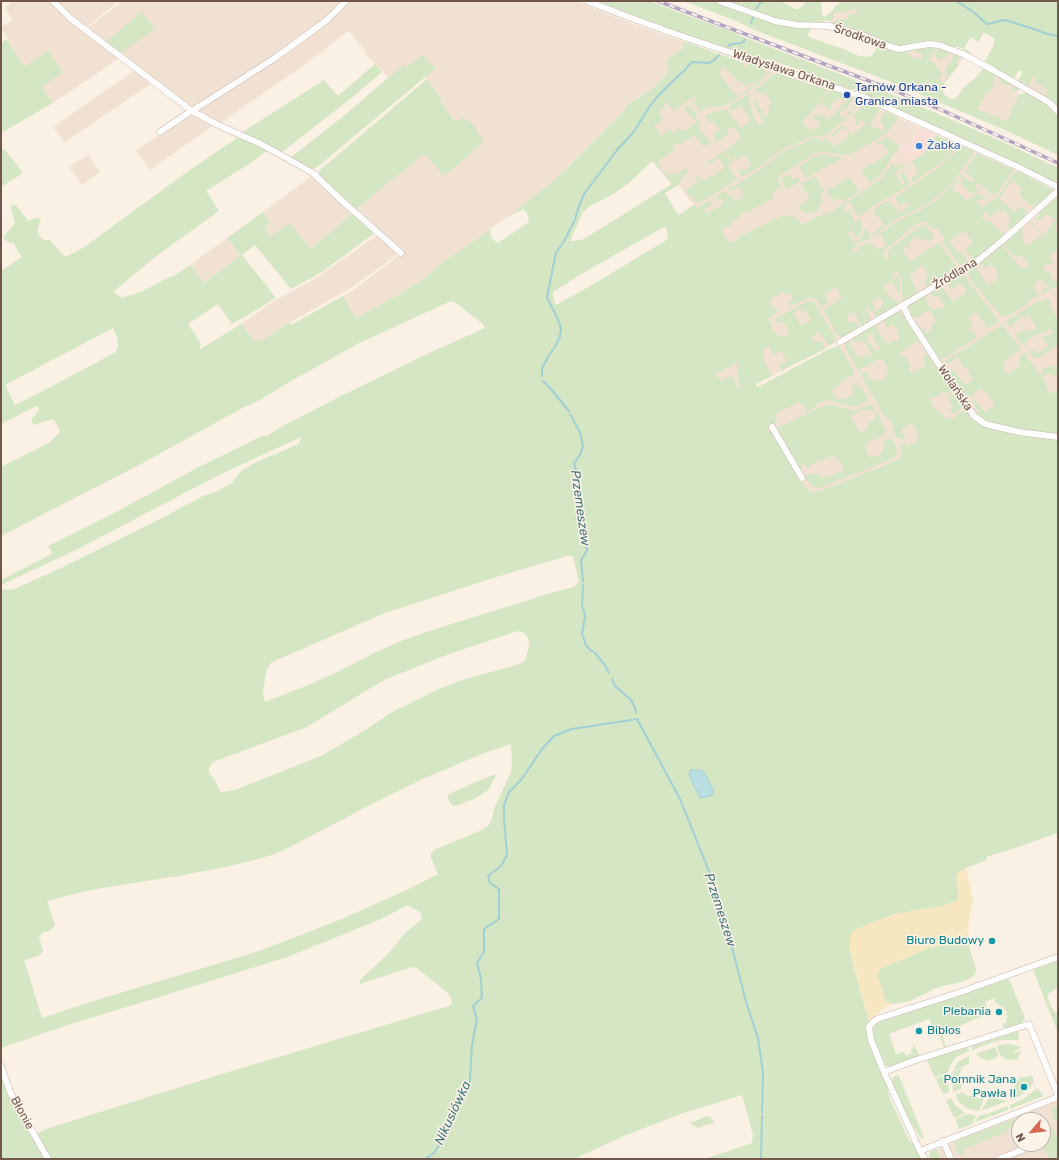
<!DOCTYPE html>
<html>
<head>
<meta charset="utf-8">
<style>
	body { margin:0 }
	#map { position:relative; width:1059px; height:1160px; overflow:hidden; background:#faf0e4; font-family:Rubik,sans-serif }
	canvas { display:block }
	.frame { position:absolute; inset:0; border:2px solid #70564b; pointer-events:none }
	.north { position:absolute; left:1011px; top:1112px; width:40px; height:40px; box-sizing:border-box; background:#fdf4e9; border:1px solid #c5b5aa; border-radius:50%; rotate:242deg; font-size:11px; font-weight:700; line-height:16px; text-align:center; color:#70564b }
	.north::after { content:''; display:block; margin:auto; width:14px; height:18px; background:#db6652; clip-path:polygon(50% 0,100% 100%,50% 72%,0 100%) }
</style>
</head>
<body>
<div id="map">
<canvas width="1059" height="1160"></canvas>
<div class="frame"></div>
<div class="north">N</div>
</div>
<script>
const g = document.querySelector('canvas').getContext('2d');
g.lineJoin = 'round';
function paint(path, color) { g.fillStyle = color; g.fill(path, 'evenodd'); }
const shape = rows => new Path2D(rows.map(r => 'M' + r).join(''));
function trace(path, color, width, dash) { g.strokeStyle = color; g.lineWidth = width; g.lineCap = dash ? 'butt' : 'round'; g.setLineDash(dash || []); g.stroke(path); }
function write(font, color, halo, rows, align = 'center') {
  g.font = font + ' Rubik,sans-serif'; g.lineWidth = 3; g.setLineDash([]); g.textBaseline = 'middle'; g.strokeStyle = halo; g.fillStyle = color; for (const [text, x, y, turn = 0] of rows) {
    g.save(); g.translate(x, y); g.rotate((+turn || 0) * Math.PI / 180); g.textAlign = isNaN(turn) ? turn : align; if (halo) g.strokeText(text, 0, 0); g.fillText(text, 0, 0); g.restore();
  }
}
paint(shape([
	[14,1,49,1,65,18,119,58,92,77,53,103,42,87,24,67,1,28,1,27,12,20,5,7],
	[55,1,119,1,88,26,84,26],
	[123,1,575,1,633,24,685,42,683,45,684,48,666,60,669,67,668,72,659,83,647,92,638,97,625,107,623,112,551,183,509,216,440,264,424,279,396,296,356,318,343,296,355,289,401,254,355,210,425,153,444,176,484,142,455,122,440,100,442,97,425,77,436,68,406,67,404,65,390,77,387,76,363,52,365,50,348,31,307,63,219,124,205,118,88,29,90,26],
	[857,8,858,13,848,19,838,20,832,23,830,21,834,18,834,13],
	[933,45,964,57,944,84,918,66,908,57,910,49],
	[695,46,721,56,744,63,749,63,858,100,921,128,901,151,923,154,936,135,1017,171,1055,191,981,255,845,336,825,349,756,384,757,387,837,346,975,266,998,249,1058,196,1058,390,1018,410,975,414,972,411,969,414,906,447,904,443,900,445,901,455,899,458,893,462,820,491,811,492,805,487,766,430,690,388,745,335,769,322,761,298,817,218,812,219,803,224,789,217,784,215,742,235,739,235,737,240,731,243,727,241,722,231,724,227,679,232,698,208,694,205,686,196,680,187,680,179,672,185,653,161,649,164,653,131,657,111],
	[135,70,149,82,149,85,65,142,53,127],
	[1035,70,1047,83,1058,109,1025,85],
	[996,73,1019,88,1017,93,1020,95,1006,122,976,109],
	[190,114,192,114,214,125,150,170,136,151],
	[88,155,100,172,82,185,69,167],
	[312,176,354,212,311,249,290,223,270,236,264,227,271,223,263,212],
	[379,234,396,251,396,253,395,256,354,286,289,323,262,340,254,340,241,324,276,300,318,277],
	[227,238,241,255,203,283,190,265],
	[1058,1100,1058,1159,940,1159,937,1149,956,1141,955,1139],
	[1019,1120,1043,1120,1043,1144,1019,1144]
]), '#f1e1d3');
paint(shape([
	[921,128,936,135,923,154,909,163,901,151]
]), '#fadfd8');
paint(shape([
	[596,1,649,1,738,34,738,35,837,73,908,101,1001,141,1058,168,1058,184,1027,168,871,97,858,89,851,89,808,75,809,73,767,59,766,61,676,31],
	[684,1,713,1,747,13,814,27,811,29,808,33,808,36,811,38,846,50,859,56,867,57,871,56,877,48,878,44,888,48,933,45,936,47,929,60,937,65,936,68,943,73,939,80,944,83,949,74,945,72,955,54,961,55,956,63,959,65,944,84,942,88,943,93,946,96,952,99,956,98,964,87,974,79,985,67,1019,88,1017,92,1013,89,1012,92,1010,91,1013,86,1010,84,1006,89,1007,86,1004,84,1002,86,1002,83,999,81,997,83,1000,77,996,75,992,81,995,83,990,92,988,91,977,109,1004,120,1006,122,1019,95,1024,93,1026,92,1046,103,1058,114,1058,155,1005,130,891,82,752,29,739,22],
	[911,50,923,54,921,60,910,56,910,54,908,54,909,51],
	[726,1,781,1,795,9,799,9,807,1,821,1,822,15,825,17,834,9,834,8,835,6,844,1,1058,1,1058,109,1045,98,1048,90,1035,82,1037,79,1033,77,1030,81,1031,82,1028,87,1042,94,1045,89,1042,97,1020,84,1018,80,1022,74,1021,71,1018,71,1015,77,1012,79,984,63,993,47,995,39,984,32,978,42,971,37,964,48,971,52,969,56,968,55,967,52,960,47,950,47,947,46,901,47,834,25,832,23,838,20,848,19,848,15,857,13,857,9,834,13,834,18,830,21,824,20,822,23,792,22,779,19],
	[142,12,155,29,121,53,105,42],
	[7,39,24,67,48,51,63,72,42,87,53,103,1,133,1,43],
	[685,42,744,63,743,66,745,67,748,66,749,63,766,69,765,75,752,84,750,83,747,86,740,81,738,82,735,77,724,67,718,72,737,97,771,72,771,73,757,85,732,102,722,106,719,107,710,106,700,111,698,111,696,110,698,107,695,103,692,106,691,104,697,99,695,96,673,111,667,102,663,106,665,108,659,112,663,118,658,124,656,123,654,127,660,130,657,134,662,135,669,129,673,133,679,127,682,131,686,130,700,119,699,128,711,142,704,147,694,135,680,145,677,143,672,147,674,150,657,162,661,167,660,168,667,176,672,172,675,175,686,168,688,171,681,179,680,184,665,193,678,215,694,205,698,208,701,205,709,200,712,205,704,210,706,214,724,204,721,199,719,200,717,197,713,200,712,198,725,191,729,196,732,196,736,201,744,196,739,187,731,191,729,189,760,170,779,154,809,140,814,138,818,139,821,142,826,138,834,147,837,144,838,145,849,136,847,134,849,133,845,128,844,130,842,129,833,136,830,136,843,125,852,135,866,124,862,120,856,126,854,124,857,121,853,116,866,103,880,109,874,118,871,126,883,131,884,128,883,127,884,124,880,122,884,111,899,118,890,129,883,136,851,154,843,155,822,151,817,152,779,176,778,181,781,187,773,192,775,197,751,210,741,213,741,216,732,222,732,223,731,225,727,227,724,227,722,231,727,240,730,243,737,240,739,235,742,235,784,215,796,217,799,220,801,224,803,224,812,219,833,211,881,179,893,163,894,166,897,166,909,163,894,173,903,185,905,183,900,175,904,172,910,183,909,185,900,191,876,204,858,217,850,202,844,205,846,209,844,210,845,213,849,210,855,222,860,220,861,222,861,234,856,237,851,230,847,233,855,243,862,237,866,228,870,234,869,235,870,236,884,224,873,211,881,204,889,201,900,213,910,205,908,202,900,205,896,200,896,197,939,167,962,146,973,151,973,153,956,177,941,193,926,205,893,221,868,239,856,244,853,253,854,254,862,245,867,243,871,246,874,245,878,249,884,247,886,245,885,242,881,236,877,235,896,222,919,211,933,203,943,194,957,178,961,183,963,182,959,176,960,175,972,183,974,179,964,171,965,169,969,171,970,170,967,167,977,153,1013,170,1013,171,995,196,977,182,974,186,979,190,971,194,958,181,956,184,955,183,952,188,958,194,959,193,966,201,977,193,983,197,987,195,989,196,983,199,980,201,978,199,976,201,983,208,986,204,996,199,1014,173,1017,171,1055,191,1036,208,1029,204,1022,197,1020,191,1022,188,1015,183,1012,181,999,198,1015,212,1021,206,1027,212,1025,214,1026,216,1013,228,1010,228,1007,225,1010,221,1010,219,1005,211,1000,212,998,210,991,217,985,212,981,216,987,222,989,221,1001,232,1004,231,1005,232,1003,234,1003,237,981,255,974,260,966,251,966,249,973,243,965,231,951,239,950,241,955,249,962,253,965,258,965,260,967,260,968,263,964,266,963,266,959,264,942,241,945,238,938,229,933,229,925,222,919,222,886,249,883,252,883,256,888,260,889,260,887,252,889,250,919,227,923,225,929,230,935,237,930,241,927,238,922,241,919,237,916,239,912,235,914,239,908,243,911,247,908,248,906,246,902,249,910,261,939,243,955,265,956,268,954,272,927,287,924,284,926,283,925,281,927,280,925,277,928,275,924,267,920,266,916,269,917,271,909,276,918,293,904,301,902,299,902,278,897,271,892,275,894,278,896,276,898,279,900,278,899,294,892,281,883,286,890,298,898,301,898,304,877,317,873,312,881,308,881,306,884,304,879,297,871,301,876,309,871,312,869,308,866,310,870,317,869,321,862,326,854,312,846,316,849,322,852,321,853,323,856,321,860,327,845,336,842,336,837,335,824,310,842,298,836,287,824,295,828,303,821,307,818,301,813,298,805,299,791,306,788,302,793,299,790,293,786,295,785,293,783,292,770,299,770,302,773,308,775,307,778,312,768,319,775,334,777,334,778,337,782,335,783,337,790,333,783,321,779,323,775,319,796,308,798,310,793,313,801,326,811,320,805,310,802,311,800,309,798,310,797,306,804,303,810,301,814,303,823,316,835,338,835,340,833,343,829,346,819,332,812,337,816,342,818,341,819,343,822,341,825,349,782,370,779,365,785,363,787,361,781,351,773,355,769,346,764,348,764,360,772,376,756,384,757,387,762,385,831,348,839,346,842,351,853,370,854,375,852,377,851,376,841,382,842,384,831,391,837,400,843,398,846,399,853,395,854,392,852,388,852,387,857,384,858,387,861,386,868,399,867,401,855,407,826,400,816,405,817,407,807,412,803,404,801,405,800,402,775,414,777,420,775,422,775,424,766,428,766,430,770,431,774,433,801,481,805,487,811,492,820,491,893,462,899,459,901,455,900,445,904,443,906,447,919,440,917,436,919,435,912,423,901,430,905,438,902,440,900,438,897,438,892,429,894,427,889,418,885,417,862,377,862,374,867,372,868,378,872,379,874,382,879,380,880,381,884,379,885,376,889,373,887,370,882,373,883,371,888,368,882,358,860,369,861,371,860,371,857,369,847,351,845,346,846,342,850,340,851,341,848,347,852,347,857,357,860,356,862,358,867,355,869,357,872,355,864,341,859,341,855,343,854,338,855,337,856,338,857,338,858,335,875,324,877,326,879,332,883,340,886,341,888,344,899,339,897,330,892,325,887,328,883,320,896,312,899,312,903,315,921,342,919,344,917,341,910,345,911,346,899,353,902,358,905,356,911,367,909,369,911,373,926,366,923,357,928,353,955,392,951,394,947,392,944,393,942,392,934,398,931,398,930,399,934,408,943,415,946,419,952,419,964,410,967,410,972,417,978,422,1058,439,1058,833,1012,849,989,856,986,857,987,860,966,868,958,873,957,886,959,895,957,901,942,906,896,914,868,924,852,961,869,1021,867,1028,868,1037,872,1051,886,1083,890,1099,905,1132,910,1142,914,1143,922,1159,705,1159,752,1143,753,1135,742,1095,680,1114,624,1136,574,1159,50,1159,36,1134,46,1129,222,1074,449,1006,452,1003,451,999,448,993,417,968,412,967,360,984,360,981,362,978,388,954,405,933,421,920,422,916,420,912,408,905,381,919,337,937,287,957,185,989,71,1024,1,1048,1,589,7,590,14,589,59,569,164,517,188,504,205,495,216,492,232,483,240,472,254,463,299,444,301,439,301,437,217,476,76,550,1,585,1,580,52,554,52,552,48,546,116,512,199,467,262,436,267,436,281,427,337,398,425,355,485,328,484,325,456,303,451,301,357,344,286,384,260,400,244,407,141,464,1,536,1,467,49,443,59,433,60,430,53,419,34,425,32,422,31,420,39,410,38,407,36,406,1,424,1,271,22,257,13,243,10,243,6,241,3,237,12,227,15,223,11,208,12,205,16,205,28,221,38,217,41,220,38,227,38,233,40,237,44,240,50,240,64,256,67,256,83,248,187,172,240,136,268,150,249,164,206,191,219,211,159,254,114,291,115,293,122,298,143,291,167,278,174,276,190,265,204,283,241,255,227,238,263,212,271,223,264,227,270,236,290,223,311,249,354,212,376,232,322,272,291,289,255,245,242,255,276,298,232,324,218,304,188,324,201,344,199,350,241,324,254,340,262,340,289,323,291,325,343,296,356,318,396,296,424,279,440,264,491,229,490,232,491,237,495,241,498,243,529,222,528,216,524,209,509,216,551,183,571,164,623,112,625,107,631,102,647,92,659,83,668,72,669,67,666,60,684,48,683,45],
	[652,161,672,184,584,239,575,241,570,241,583,212,590,206,610,196,629,183],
	[666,226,668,239,592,285,556,305,555,304,553,295,553,292,588,270],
	[113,328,117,337,118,346,116,352,41,392,15,405,5,385],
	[872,334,875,338,874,339,880,349,875,351,872,346,869,344,868,339,866,336],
	[736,363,737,363,738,380,740,387,737,388,734,378,731,376,720,381,716,374],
	[567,556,573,556,579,582,574,587,551,593,429,631,406,639,378,651,333,674,311,684,265,702,263,692,266,672,271,663,279,659,385,613,493,578],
	[517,631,525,633,528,638,529,644,529,648,527,653,526,658,525,661,520,664,462,680,441,688,392,712,364,731,321,756,235,790,223,792,220,791,214,778,209,773,209,768,213,762,307,727,384,680,449,654,491,640],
	[510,744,511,747,512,760,511,772,494,809,492,820,488,826,482,830,434,850,431,853,431,858,438,874,411,888,344,918,304,934,253,953,90,1002,42,1018,24,960,38,956,42,953,43,950,39,937,42,933,48,931,53,928,55,925,47,901,86,891,102,888,178,876,221,868,255,860,275,854,290,847,372,804,427,777,482,754],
	[939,48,951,51,948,56,940,60,934,56],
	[422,55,436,68,321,164,315,168,311,170,290,158,340,119,389,77,404,65,407,67],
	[375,64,382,72,355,95,281,153,241,133,324,80,338,96],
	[776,73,828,90,812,112,801,122,812,131,815,127,817,129,821,124,816,119,814,121,813,114,816,115,818,114,821,116,822,115,828,120,847,101,839,98,830,105,832,107,830,110,823,103,818,109,817,109,823,99,830,91,831,90,845,95,845,97,854,98,845,110,843,110,840,113,840,115,842,118,845,118,848,115,849,111,851,112,853,110,858,100,861,101,861,103,845,119,826,135,820,137,810,137,782,150,771,157,759,167,741,178,742,177,738,171,741,168,743,171,752,165,745,155,737,160,735,158,734,159,734,162,732,162,725,151,742,138,732,126,727,130,729,133,717,142,713,135,720,130,713,121,710,123,705,116,714,112,726,109,741,128,744,127,743,126,751,121,741,105,732,111,729,107,729,106,750,93,749,97,752,114,759,126,764,122,757,110,753,101,755,100,761,110,762,110,763,112,762,114,764,117,768,115,769,104,771,103,764,92,760,94,756,90,754,92,754,91],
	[427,79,442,98,440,100,455,122,463,118,471,122,484,142,444,176,424,154,355,210,319,175,319,171],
	[687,106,689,106,698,116,694,120,684,108],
	[936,135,958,145,946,159,912,183,911,181,912,177,919,172,911,161,923,154],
	[887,137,897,144,899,147,899,149,894,153,881,175,863,188,870,183,861,170,890,153,882,143,874,145],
	[1,148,7,152,23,173,1,187],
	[724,151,730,162,728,165,737,180,702,201,697,202,695,201,690,197,685,190,698,182,695,177,698,176,702,181,711,176,713,177,725,167,718,158,709,165,707,163],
	[822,154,843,158,806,178,799,167,813,157],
	[789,174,793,180,797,177,800,181,787,190,781,180],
	[815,176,825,192,849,177,859,191,843,202,839,198,833,201,827,191,820,195,823,201,820,204,819,209,816,211,808,214,797,208,810,198,807,193,805,193,804,191,805,189,801,184],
	[1058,196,1058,225,1055,227,1058,231,1058,252,1057,253,1056,252,1049,256,1054,264,1052,263,1043,267,1045,272,1048,271,1053,282,1058,280,1058,286,1054,288,1053,287,1043,294,1041,291,1048,287,1042,278,1033,284,1039,296,1037,297,1033,297,1027,304,1011,314,1002,317,990,303,968,276,969,270,975,266,988,285,998,279,998,274,996,269,991,264,985,268,980,262,1002,245,1021,268,1024,267,1025,268,1029,265,1021,255,1017,258,1016,256,1015,257,1004,244,1020,229,1023,230,1021,232,1024,235,1022,239,1026,244,1029,245,1038,237,1039,238,1041,237,1042,235,1031,222,1032,222,1044,235,1047,233,1049,230,1048,228,1056,221,1048,213,1039,221,1036,218,1040,215,1038,213],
	[959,275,962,275,965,277,999,321,988,329,976,312,968,318,973,325,969,328,971,331,973,330,977,337,945,358,940,359,917,326,920,325,926,333,932,329,931,326,936,322,934,319,935,318,929,310,916,318,914,316,911,317,908,309,909,304,925,295,927,300,925,301,932,310,941,307,942,309,945,306,938,295,933,298,931,292,941,286,953,302,967,292,963,286,959,284,951,290,948,285,947,282],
	[1048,298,1051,304,1049,305,1056,316,1058,315,1058,345,1037,358,1034,358,1029,353,1032,351,1034,349,1038,353,1049,346,1045,340,1043,341,1042,339,1047,335,1048,336,1053,333,1051,329,1042,333,1041,332,1025,342,1027,345,1025,347,1015,335,1027,329,1029,332,1031,332,1035,329,1036,326,1028,315,1025,318,1023,315,1010,327,1006,321,1040,300,1041,302],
	[1002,325,1021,349,1018,352,1015,348,1014,349,1016,352,1003,362,1005,365,1002,367,1007,375,1020,366,1020,357,1024,353,1040,374,1043,372,1042,370,1049,365,1051,368,1058,364,1058,374,1053,376,1051,373,1044,375,1042,377,1050,394,1058,390,1058,436,1021,430,985,422,975,414,978,412,972,401,975,401,978,404,984,412,995,405,986,391,983,391,981,388,969,397,964,397,946,372,951,369,954,371,964,384,969,383,973,380,969,374,970,373,967,368,965,369,957,357,948,363,945,363,944,362],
	[956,393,964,407,953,414,949,410,953,407,949,401,950,399,946,394,951,396],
	[826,405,832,405,854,411,868,405,872,405,875,410,872,411,861,409,859,412,851,416,859,432,863,432,869,428,867,424,876,418,874,414,877,413,887,431,886,434,884,431,884,435,866,443,865,449,866,453,870,458,878,456,883,450,883,442,892,438,896,446,897,454,890,460,822,487,818,488,811,486,805,477,810,474,817,474,824,478,837,473,844,469,840,460,838,461,835,455,812,464,812,465,807,468,805,464,801,465,803,470,797,465,776,429,777,428],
	[497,774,488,790,474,799,459,805,455,806,453,806,448,799,448,795,451,793,490,776],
	[960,942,968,942,976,969,975,974,971,978,964,981,936,988,910,1001,893,1004,886,1002,877,975,880,969,929,948],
	[1058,961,1058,988,1049,993,1047,997,1052,1008,1055,1012,1058,1012,1058,1033,1033,970],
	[1007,979,1010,981,1025,1018,1021,1024,1005,1029,1002,1024,1007,1022,1006,1018,1008,1017,1006,1014,1007,1011,1004,1009,1003,1006,1000,1007,998,1003,996,1004,994,998,985,1002,987,1008,985,1015,942,1033,946,1049,945,1049,936,1028,933,1029,929,1019,889,1034,896,1054,904,1052,906,1056,912,1053,911,1049,914,1048,912,1043,915,1046,920,1057,892,1066,886,1066,875,1044,873,1035,873,1028,877,1023],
	[1019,1031,1018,1040,1002,1040,995,1042,994,1039],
	[993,1039,994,1042,972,1050,971,1046],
	[1002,1045,1009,1044,1021,1047,1021,1048,1014,1051,1015,1053,1021,1051,1017,1060,1014,1059,1008,1060,1000,1055,997,1046],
	[968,1047,969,1051,956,1057,950,1066,948,1072,935,1078,927,1060,896,1070,930,1058],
	[995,1047,999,1056,989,1061,980,1058,976,1054],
	[969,1056,969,1064,953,1071,958,1062],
	[962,1068,959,1075,962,1083,961,1089,953,1092,952,1082,953,1072],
	[1,1072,45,1159,1,1159],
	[947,1074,949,1092,943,1094,936,1079],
	[897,1075,899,1076,924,1138,923,1139,920,1137,910,1121,894,1088,892,1081,892,1078],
	[1029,1075,1033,1077,1034,1081,1030,1087,1020,1096,1011,1100,1011,1092,1017,1081,1021,1077,1028,1077],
	[1037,1088,1044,1096,1010,1109,1010,1105,1022,1100],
	[963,1092,964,1094,968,1096,971,1096,972,1095,979,1099,985,1096,979,1111,968,1109,959,1102,955,1095],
	[992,1097,1007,1101,981,1111,989,1098],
	[951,1098,955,1105,965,1113,954,1118,946,1100],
	[1058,1105,1057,1111,1058,1119,1055,1120,1051,1108],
	[1008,1106,1008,1110,975,1122,979,1116,987,1114],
	[968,1114,976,1116,972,1124,959,1129,955,1119],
	[707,1116,710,1117,715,1122,698,1128,694,1126,690,1123],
	[1014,1119,1018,1125,1008,1128,1009,1131,964,1149,966,1153,959,1156,954,1142],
	[1053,1127,1058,1139,1058,1159,1050,1159,1041,1144,1043,1144,1043,1132],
	[937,1149,940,1159,931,1159,929,1155,930,1152]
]), '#d4e6c3');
paint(shape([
	[966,868,973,901,969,920,968,942,960,942,929,948,880,969,877,975,886,1002,893,1004,881,1010,869,1021,849,948,850,935,853,931,868,924,896,914,942,906,957,901,959,895,956,879,958,873]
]), '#f7e7c0');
const water = shape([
	[691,770,701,770,704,773,707,777,714,793,710,796,700,798,689,775,691,770]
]);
paint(water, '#badfe2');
trace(water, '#a1cfd3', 1);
trace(shape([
	[956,1,972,11,987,24,993,23,1003,20,1008,21,1037,30,1047,34,1058,36],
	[756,9,758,6,762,1],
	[751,23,753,18],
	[728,46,732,44,742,43,745,40],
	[563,243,574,222,578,209,584,194,617,150,633,133,650,106,658,96,676,78,685,70,688,66,692,62,708,63,713,61,719,55],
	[560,337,561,328,557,317,547,298,556,252,563,243],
	[542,376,542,368,549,355,555,347,559,338],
	[543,381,550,388,569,411],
	[570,414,580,432,583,446,580,455,574,463,581,494,581,518,587,551,581,560,583,581],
	[583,585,582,606,584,611,585,617,582,634,585,642],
	[585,643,589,649,595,653,604,664,609,673],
	[612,679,615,686,631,700,635,708,636,713],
	[637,719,680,799,714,884,726,918,731,944,747,1005,758,1038,763,1073,762,1113],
	[425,1159,434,1153,444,1138,461,1092,470,1081,472,1045,477,1019,473,1006,482,998,481,979,477,963,484,952,484,929,499,919,499,889,490,883,488,876,501,866,507,855,504,819,504,805,509,792,521,780,542,749,554,736,572,729,638,719],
	[761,1159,762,1116]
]), '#a1cfd3', 2);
const minor = shape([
	[53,1,70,18,192,111,216,124,261,144,313,173,340,199,401,253],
	[587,1,631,18,684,37,866,98,1018,167,1058,187],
	[719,1,775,21,797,25,829,26,862,35,894,48,899,49,929,44,939,45,963,54,993,70,1045,100,1051,104,1058,112],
	[192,111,275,58,327,20,346,1],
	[160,132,191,111],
	[903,305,909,318,938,363,974,416,985,424,1019,432,1058,437],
	[840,342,975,263,1003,240,1058,191],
	[772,427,802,478],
	[1,1066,10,1092,48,1159],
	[884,1072,913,1061,1029,1024,1058,1095],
	[943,1141,951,1159],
	[920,1151,1058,1097],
	[925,1159,920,1151,884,1072,871,1040,869,1027,871,1024,877,1019,958,993,1058,957],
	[999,1159,1032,1146]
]);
trace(minor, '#cab7ab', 7);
trace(minor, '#fff', 6);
const rail = shape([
	[658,1,893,90,946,112,1058,163]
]);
trace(rail, '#b2a3c2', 3.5);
trace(rail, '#fdf4e9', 2, [6]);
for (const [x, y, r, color] of [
	[847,95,4,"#1a4fb4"],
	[919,146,4,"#3f7fe0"],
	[992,941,4,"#0f9aa8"],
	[999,1012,4,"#0f9aa8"],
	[919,1031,4,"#0f9aa8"],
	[1024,1087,4,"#0f9aa8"]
]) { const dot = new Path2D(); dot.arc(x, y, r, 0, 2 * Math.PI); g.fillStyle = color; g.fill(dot); trace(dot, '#fdf4e9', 1.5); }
write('12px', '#70564b', '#fdf4e9', [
	["Środkowa",860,37,19],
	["Władysława Orkana",784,70,18],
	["Źródlana",955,274,-31],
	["Wolańska",955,388,56],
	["Błonie",22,1113,61]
]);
write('12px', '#164399', '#fdf4e9', [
	["Tarnów Orkana -",855,88],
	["Granica miasta",855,102]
], 'left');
write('12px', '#366cbe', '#fdf4e9', [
	["Żabka",927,146]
], 'left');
write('12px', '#0d838f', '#fdf4e9', [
	["Biuro Budowy",984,941],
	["Plebania",991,1012],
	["Biblos",927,1031,"left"],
	["Pomnik Jana",1016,1080],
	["Pawła II",1016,1094]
], 'right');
write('italic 13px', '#44777b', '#fdf4e9', [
	["Przemeszew",580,508,82],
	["Przemeszew",720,910,72],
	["Nikusiówka",453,1113,-65]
]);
</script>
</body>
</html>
